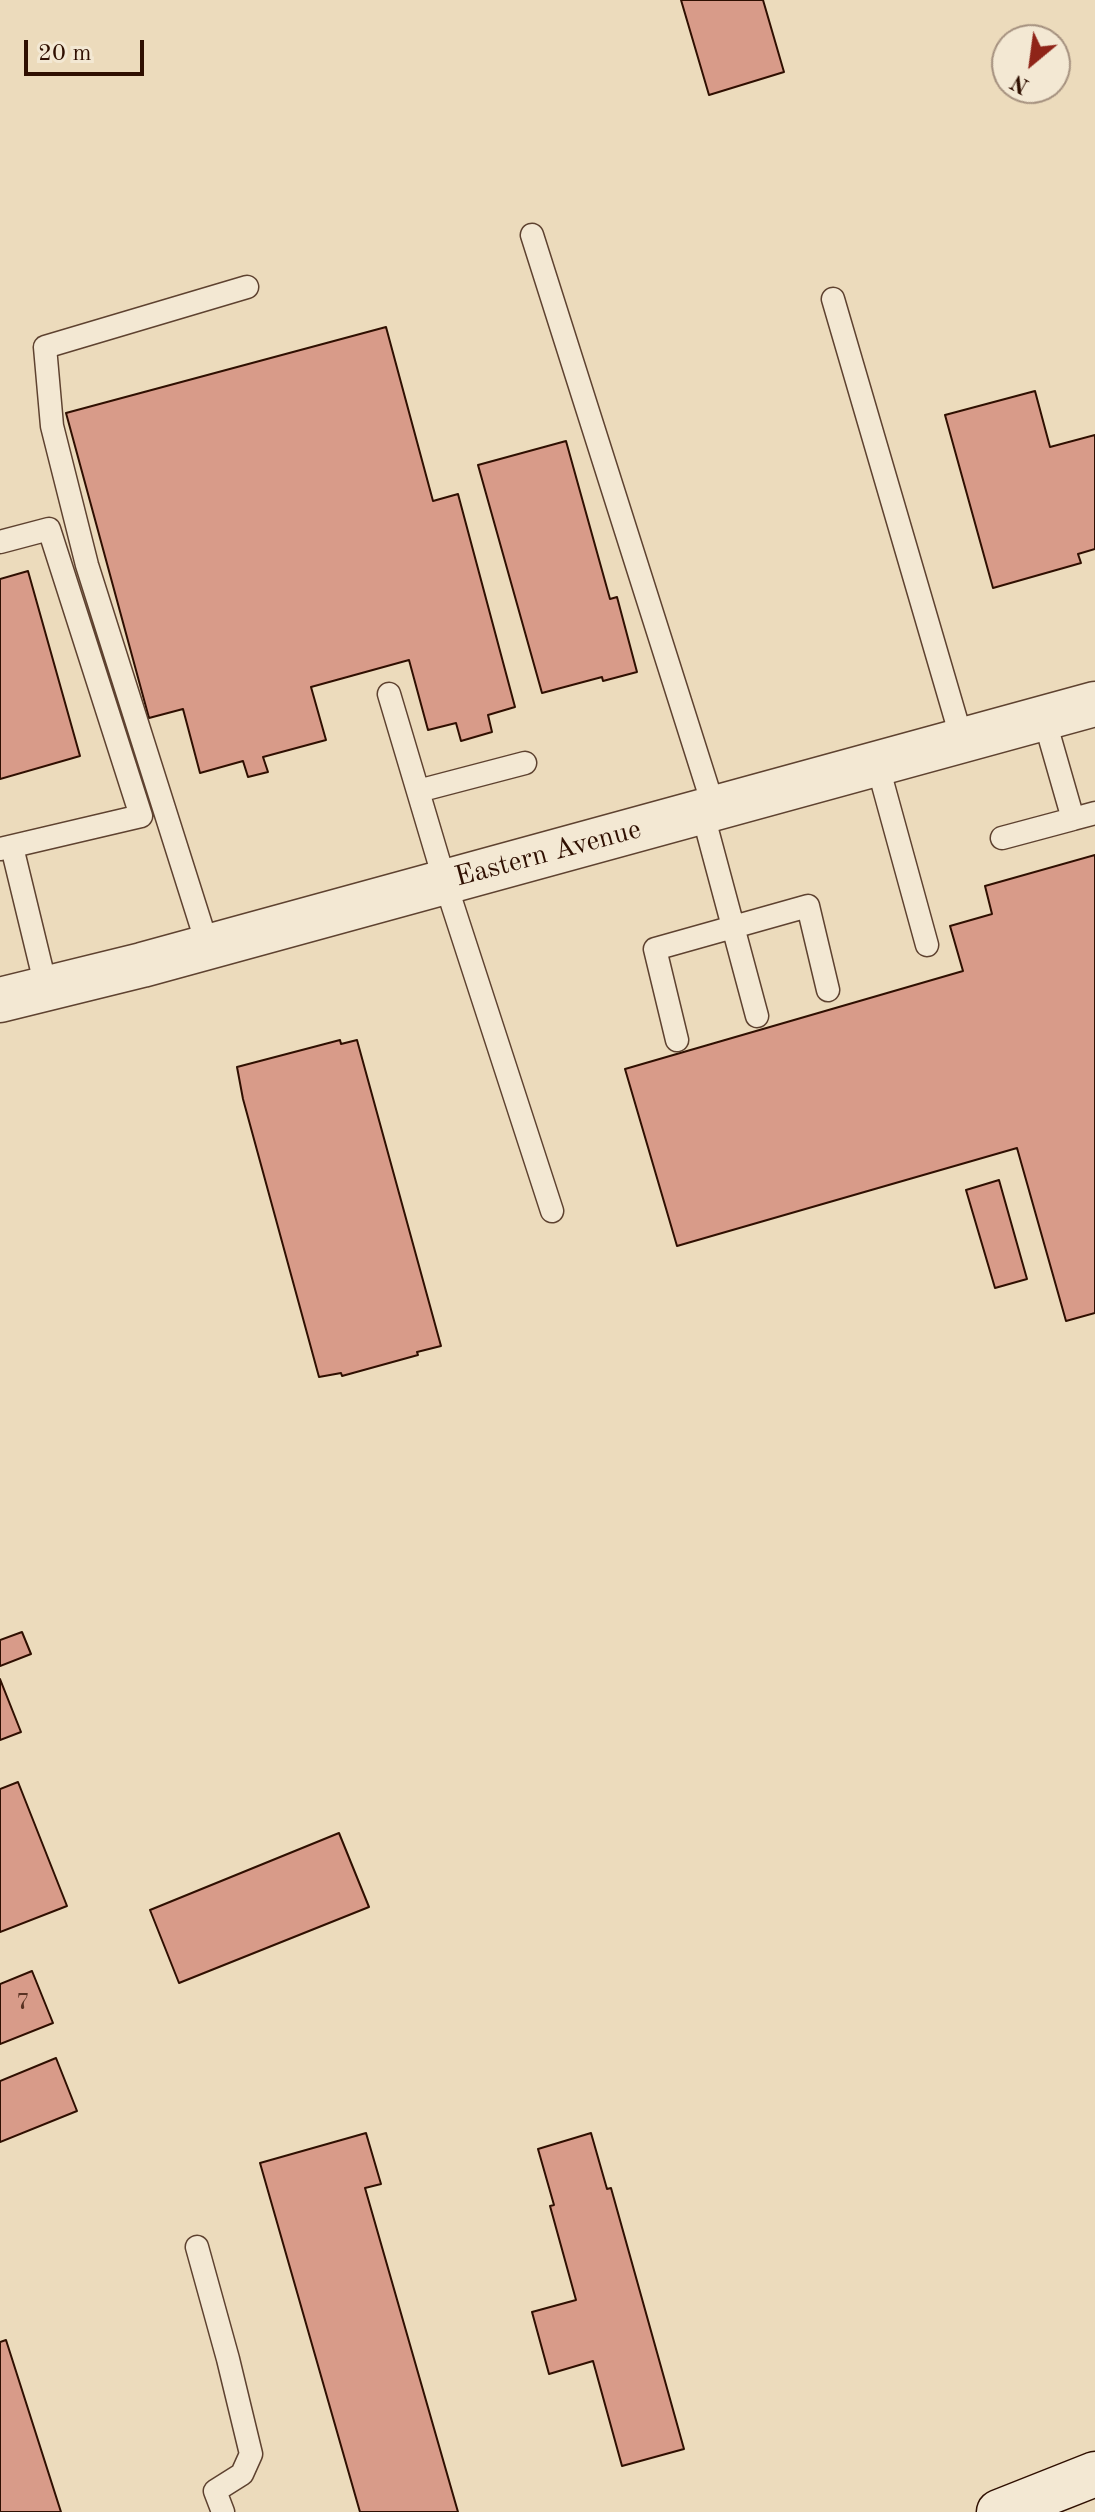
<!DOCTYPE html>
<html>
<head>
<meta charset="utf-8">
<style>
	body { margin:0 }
	#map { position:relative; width:1095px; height:2512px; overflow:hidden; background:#ecdbbc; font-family:"Old Standard TT",serif }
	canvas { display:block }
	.north { position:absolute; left:991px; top:24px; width:80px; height:80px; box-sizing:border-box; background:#f3e8d3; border:2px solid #a5917f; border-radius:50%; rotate:209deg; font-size:22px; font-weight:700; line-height:32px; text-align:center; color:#2f0f01 }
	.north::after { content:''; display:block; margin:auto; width:28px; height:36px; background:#8f2418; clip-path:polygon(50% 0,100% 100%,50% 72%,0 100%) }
	.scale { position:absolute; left:24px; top:40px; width:120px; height:36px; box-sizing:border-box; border:4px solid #2f0f01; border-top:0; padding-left:10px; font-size:24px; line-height:28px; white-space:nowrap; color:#2f0f01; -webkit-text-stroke:6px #f3e8d3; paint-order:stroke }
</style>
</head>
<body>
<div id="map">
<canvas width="1095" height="2512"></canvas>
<div class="north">N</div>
<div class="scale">20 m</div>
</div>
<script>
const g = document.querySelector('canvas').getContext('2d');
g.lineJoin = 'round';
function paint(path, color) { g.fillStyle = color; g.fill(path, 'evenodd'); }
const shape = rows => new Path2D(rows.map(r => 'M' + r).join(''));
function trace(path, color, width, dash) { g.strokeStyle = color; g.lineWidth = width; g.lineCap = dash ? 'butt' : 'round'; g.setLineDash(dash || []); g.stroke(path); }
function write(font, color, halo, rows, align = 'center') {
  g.font = font + ' "Old Standard TT",serif'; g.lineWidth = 6; g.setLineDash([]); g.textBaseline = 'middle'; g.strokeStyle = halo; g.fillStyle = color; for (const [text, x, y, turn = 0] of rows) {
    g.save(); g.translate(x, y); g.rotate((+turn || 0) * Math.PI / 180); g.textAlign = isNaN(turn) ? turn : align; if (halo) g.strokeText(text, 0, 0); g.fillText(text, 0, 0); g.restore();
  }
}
const building = shape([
	[681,0,763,0,784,72,709,95,681,0],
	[386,327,433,501,458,494,515,707,488,715,492,732,461,741,456,723,428,730,409,660,311,687,326,740,263,757,268,772,248,777,243,761,200,773,183,709,149,718,66,413,386,327],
	[1035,391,1050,447,1095,435,1095,549,1078,554,1081,563,993,588,945,415,1035,391],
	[566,441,610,599,617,597,637,672,603,681,602,677,542,693,478,465,566,441],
	[28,571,80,756,0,779,0,579,28,571],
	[1095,855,1095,1313,1066,1321,1017,1148,677,1246,625,1069,963,971,950,926,992,914,985,886,1095,855],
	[340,1040,341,1044,357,1040,441,1346,417,1352,418,1355,342,1376,341,1373,319,1377,243,1099,237,1067,340,1040],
	[999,1180,1027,1279,995,1288,966,1190,999,1180],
	[22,1632,31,1654,0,1666,0,1640,22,1632],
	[0,1679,21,1732,0,1740,0,1679],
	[18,1782,67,1906,0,1932,0,1789,18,1782],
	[339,1833,369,1907,179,1983,150,1910,339,1833],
	[32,1971,53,2023,0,2044,0,1984,32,1971],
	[56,2058,77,2111,0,2142,0,2081,56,2058],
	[366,2133,381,2184,365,2188,458,2512,360,2512,260,2163,366,2133],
	[591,2133,607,2189,611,2188,684,2449,622,2466,593,2361,549,2374,532,2312,576,2300,550,2206,554,2205,538,2149,591,2133],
	[6,2340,61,2512,0,2512,0,2342,6,2340]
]);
paint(building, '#d89b89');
trace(building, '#2f0f01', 2);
const lane = shape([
	[532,235,714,808],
	[833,299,962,740],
	[0,542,49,529,141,816,0,849],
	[389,694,445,882,552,1211],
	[1044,718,1073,819,1095,813],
	[877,763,927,945],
	[418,791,525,763],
	[702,811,757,1016],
	[1002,838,1073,819],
	[12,847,46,987],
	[208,947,87,565,52,426,45,347,247,287],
	[677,1040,655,949,808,906,828,990],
	[197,2247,228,2359,251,2454,242,2474,215,2491,223,2512]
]);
const street = shape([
	[0,1000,142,965,1095,704]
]);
const secondary = shape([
	[999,2512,1095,2474]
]);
trace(lane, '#5e4230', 25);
trace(street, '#5e4230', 47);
trace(secondary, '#2f0f01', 47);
trace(lane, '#f3e8d3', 22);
trace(street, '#f3e8d3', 44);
trace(secondary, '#f3e8d3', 44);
write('24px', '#593223', null, [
	["7",23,2003]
]);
write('28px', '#2f0f01', '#f3e8d3', [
	["Eastern Avenue",548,854,-15]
]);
</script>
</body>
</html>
